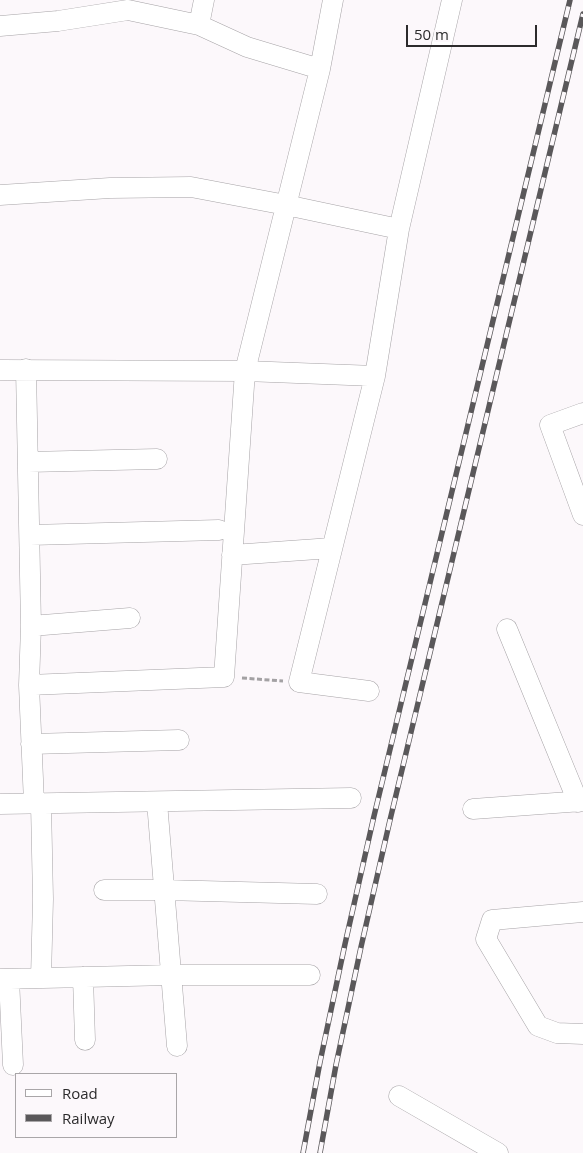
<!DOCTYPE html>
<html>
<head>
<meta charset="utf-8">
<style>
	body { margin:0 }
	#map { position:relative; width:583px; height:1153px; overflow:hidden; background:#fcf8fb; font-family:"Open Sans",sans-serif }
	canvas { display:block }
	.legend { position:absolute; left:15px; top:1073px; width:162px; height:65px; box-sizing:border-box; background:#fcf8fb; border:1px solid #a9a6a8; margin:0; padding:6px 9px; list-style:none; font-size:15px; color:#2c2b2c }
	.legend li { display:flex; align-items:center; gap:10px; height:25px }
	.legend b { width:25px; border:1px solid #a9a6a8 }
	.scale { position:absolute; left:406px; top:25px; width:131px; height:22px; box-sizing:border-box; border:2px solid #2c2b2c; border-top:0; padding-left:6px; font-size:15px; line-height:18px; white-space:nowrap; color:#2c2b2c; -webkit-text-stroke:4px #fcf8fb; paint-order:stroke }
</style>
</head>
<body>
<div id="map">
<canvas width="583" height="1153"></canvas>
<ul class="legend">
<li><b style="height:6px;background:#fff"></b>Road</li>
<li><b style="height:6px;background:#5a585a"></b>Railway</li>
</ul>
<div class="scale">50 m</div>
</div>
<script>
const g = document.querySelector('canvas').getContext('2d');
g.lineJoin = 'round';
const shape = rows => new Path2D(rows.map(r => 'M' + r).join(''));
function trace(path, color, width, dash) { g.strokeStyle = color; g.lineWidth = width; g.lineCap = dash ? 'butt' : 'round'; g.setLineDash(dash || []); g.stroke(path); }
const minor = shape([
	[199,25,204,0],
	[0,26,58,21,128,10,199,25,247,47,320,69],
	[0,195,110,188,191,187,286,205,399,229],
	[26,369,31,626,29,685,34,803],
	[0,370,245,371,375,376],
	[583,413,550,425,583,515],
	[28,462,157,459],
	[30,535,219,530],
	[232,555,332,548],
	[31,626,130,618],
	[507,629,578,802],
	[29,685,224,677,245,371,320,69,333,0],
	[369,691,299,682,375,376,399,229,452,0],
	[31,744,179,740],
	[157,802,177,1046],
	[0,804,351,798],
	[473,809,583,801],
	[104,890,164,890,317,894],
	[583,912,492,920,486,939,538,1026,557,1033,583,1034],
	[83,977,85,1040],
	[41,978,43,899,41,804],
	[0,979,171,975,310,975],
	[9,979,13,1065],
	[399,1096,498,1153]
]);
trace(minor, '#a6a3a6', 21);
trace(shape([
	[242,678,283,681]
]), '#a3a1a3', 3, [5, 2.5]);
trace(minor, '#fff', 20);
const rail = shape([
	[303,1153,320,1062,345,944,374,816,570,0],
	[320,1153,336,1065,361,947,390,820,583,14]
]);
trace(rail, '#5a585a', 5.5);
trace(rail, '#fcf8fb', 4, [11]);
</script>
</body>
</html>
